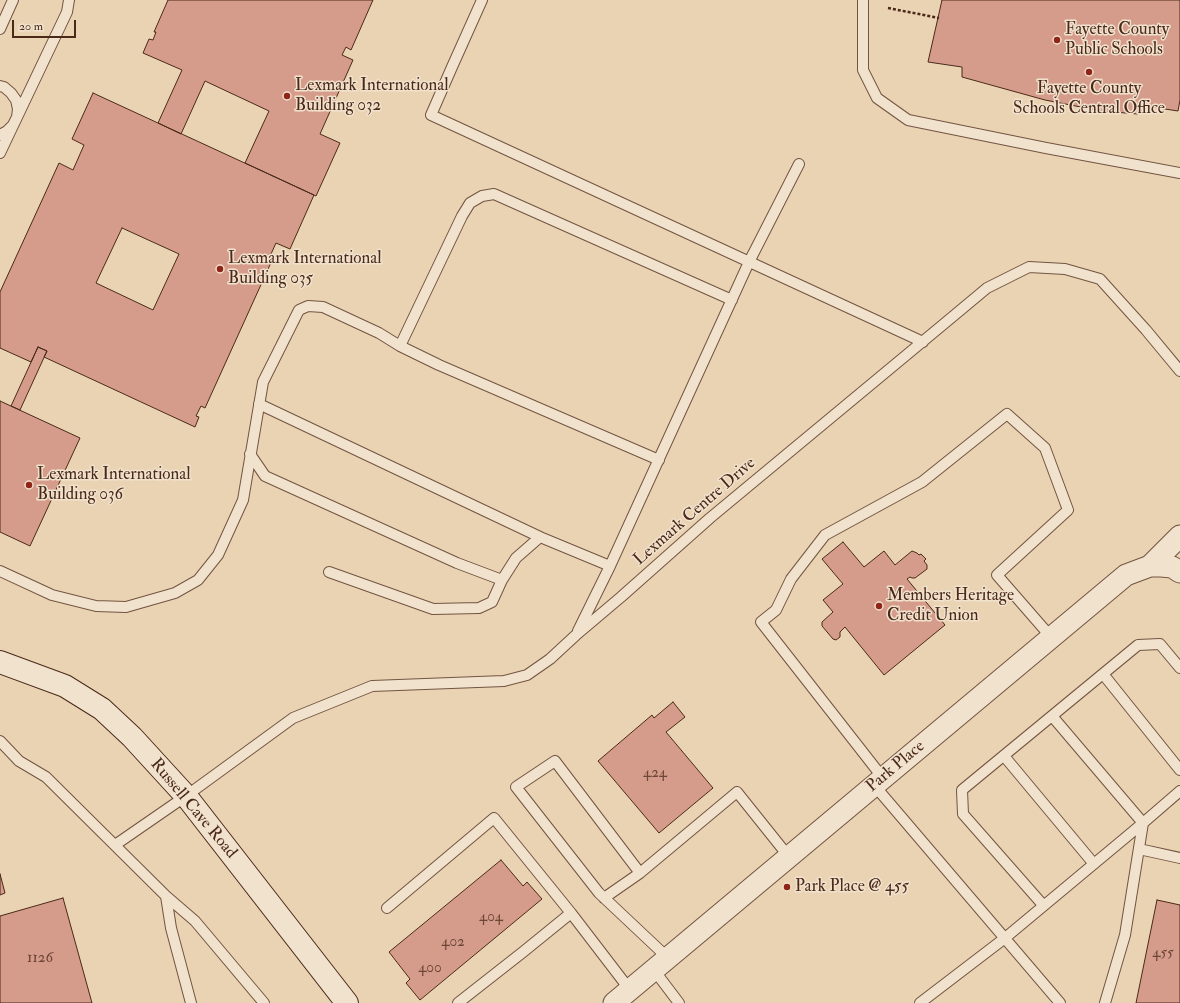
<!DOCTYPE html>
<html>
<head>
<meta charset="utf-8">
<style>
	body { margin:0 }
	#map { position:relative; width:1180px; height:1003px; overflow:hidden; background:#ead3b3; font-family:"IM FELL Double Pica",serif }
	canvas { display:block }
	.scale { position:absolute; left:12px; top:20px; width:64px; height:18px; box-sizing:border-box; border:2px solid #4a2919; border-top:0; padding-left:5px; font-size:12px; line-height:14px; white-space:nowrap; color:#4a2919; -webkit-text-stroke:3px #f1e2ce; paint-order:stroke }
</style>
</head>
<body>
<div id="map">
<canvas width="1180" height="1003"></canvas>
<div class="scale">20 m</div>
</div>
<script>
const g = document.querySelector('canvas').getContext('2d');
g.lineJoin = 'round';
function paint(path, color) { g.fillStyle = color; g.fill(path, 'evenodd'); }
const shape = rows => new Path2D(rows.map(r => 'M' + r).join(''));
function trace(path, color, width, dash) { g.strokeStyle = color; g.lineWidth = width; g.lineCap = dash ? 'butt' : 'round'; g.setLineDash(dash || []); g.stroke(path); }
function write(font, color, halo, rows, align = 'center') {
  g.font = font + ' "IM FELL Double Pica",serif'; g.lineWidth = 3; g.setLineDash([]); g.textBaseline = 'middle'; g.strokeStyle = halo; g.fillStyle = color; for (const [text, x, y, turn = 0] of rows) {
    g.save(); g.translate(x, y); g.rotate((+turn || 0) * Math.PI / 180); g.textAlign = isNaN(turn) ? turn : align; if (halo) g.strokeText(text, 0, 0); g.fillText(text, 0, 0); g.restore();
  }
}
const building = shape([
	[168,0,373,0,351,50,346,47,342,55,353,60,320,134,340,143,316,196,245,163,269,111,205,81,181,134,158,123,182,70,143,53,149,39,153,40,156,32,154,32,168,0],
	[942,0,1180,0,1180,100,1178,111,1146,106,1138,114,1101,111,1045,100,962,77,962,67,928,62,942,0],
	[93,93,314,195,290,249,276,243,271,254,274,256,205,408,201,406,196,416,199,417,195,427,44,357,47,351,38,347,31,362,0,348,0,292,59,163,73,170,84,145,72,139,93,93],
	[122,228,179,254,153,310,96,283,122,228],
	[38,347,47,351,20,410,11,406,38,347],
	[0,401,80,438,30,546,0,532,0,401],
	[843,542,864,567,884,551,895,565,912,551,917,553,919,555,921,554,926,559,924,561,927,565,927,569,915,578,912,578,910,577,907,579,945,625,884,675,845,627,840,632,840,637,836,640,833,639,822,626,822,622,833,612,823,600,843,584,822,559,843,542],
	[673,702,685,717,666,732,713,788,659,833,598,761,652,715,654,718,673,702],
	[501,860,523,886,527,882,542,899,420,1000,406,983,410,979,389,952,501,860],
	[0,874,5,893,0,895,0,874],
	[63,898,92,1003,0,1003,0,916,63,898],
	[1157,900,1180,905,1180,1003,1136,1003,1157,900]
]);
paint(building, '#d69c8b');
trace(building, '#4a2919', 1);
const lane = shape([
	[482,0,452,67,431,115,923,342],
	[863,0,863,70,877,98,908,120,1046,148,1180,173],
	[0,29,13,0],
	[0,86,4,87,11,93,16,100,18,109,17,117,13,125,7,131,0,135],
	[0,153,67,12,69,0],
	[400,346,439,365,659,460],
	[259,404,540,537],
	[250,454,265,476,457,563,502,580,516,558,540,537,610,566],
	[0,571,52,595,96,606,126,607,175,593,198,580,218,555,243,500,263,382,299,310,308,306,323,307,379,333,400,346,462,216,470,203,482,196,494,194,732,300],
	[329,572,433,609,479,608,492,602,502,580],
	[578,631,610,566,749,262,799,164],
	[1103,674,1180,770],
	[0,741,19,761,46,777,166,896,195,921,264,1003],
	[1004,756,1094,864],
	[883,778,761,622,776,610,791,579,825,535,922,482,1007,414,1045,448,1068,510,997,575,1051,637],
	[874,785,1060,1003],
	[115,845,186,796,293,718,372,686,504,681,527,675,550,659,576,635,621,597,710,518,951,318,987,288,1029,267,1065,269,1100,279,1146,330,1180,371],
	[1139,849,1180,858],
	[640,873,555,761,516,787,599,893,668,958],
	[166,896,171,928,191,1003],
	[604,898,640,873,737,792,789,857],
	[1043,905,963,814,962,790,1138,645,1160,644,1180,668],
	[387,908,494,818,571,913],
	[654,970,679,1003],
	[458,1003,523,952,571,913,630,990],
	[920,1003,1005,938,1143,823,1052,716],
	[1105,1003,1125,935,1143,823,1180,791]
]);
const street = shape([
	[1150,566,1161,566,1172,567,1180,572],
	[614,1003,1126,575,1150,566,1180,536]
]);
const secondary = shape([
	[0,662,65,686,102,709,132,737,186,796,347,1003]
]);
trace(lane, '#725440', 12);
trace(street, '#725440', 23);
trace(secondary, '#4a2919', 24);
trace(shape([
	[888,8,939,18]
]), '#4a2919', 2.5, [3, 2]);
trace(lane, '#f1e2ce', 10);
trace(street, '#f1e2ce', 21);
trace(secondary, '#f1e2ce', 22);
for (const [x, y, r, color] of [
	[1057,40,4,"#8f2418"],
	[1089,72,4,"#8f2418"],
	[287,96,4,"#8f2418"],
	[220,269,4,"#8f2418"],
	[29,485,4,"#8f2418"],
	[879,606,4,"#8f2418"],
	[787,887,4,"#8f2418"]
]) { const dot = new Path2D(); dot.arc(x, y, r, 0, 2 * Math.PI); g.fillStyle = color; g.fill(dot); trace(dot, '#f1e2ce', 1.5); }
write('15px', '#6d4636', null, [
	["424",655,774],
	["404",491,918],
	["402",453,943],
	["455",1163,954],
	["1126",40,959],
	["400",430,969]
]);
write('17px', '#4a2919', '#f1e2ce', [
	["Fayette County",1065,30],
	["Public Schools",1065,50],
	["Lexmark International",295,86],
	["Building 032",295,106],
	["Fayette County",1089,89,"center"],
	["Schools Central Office",1089,109,"center"],
	["Lexmark International",228,259],
	["Building 035",228,279],
	["Lexmark International",37,475],
	["Building 036",37,495],
	["Members Heritage",887,596],
	["Credit Union",887,616],
	["Park Place @ 455",795,887]
], 'left');
write('17px', '#4a2919', '#f1e2ce', [
	["Lexmark Centre Drive",695,512,-41],
	["Park Place",896,767,-40],
	["Russell Cave Road",193,809,50]
]);
</script>
</body>
</html>
